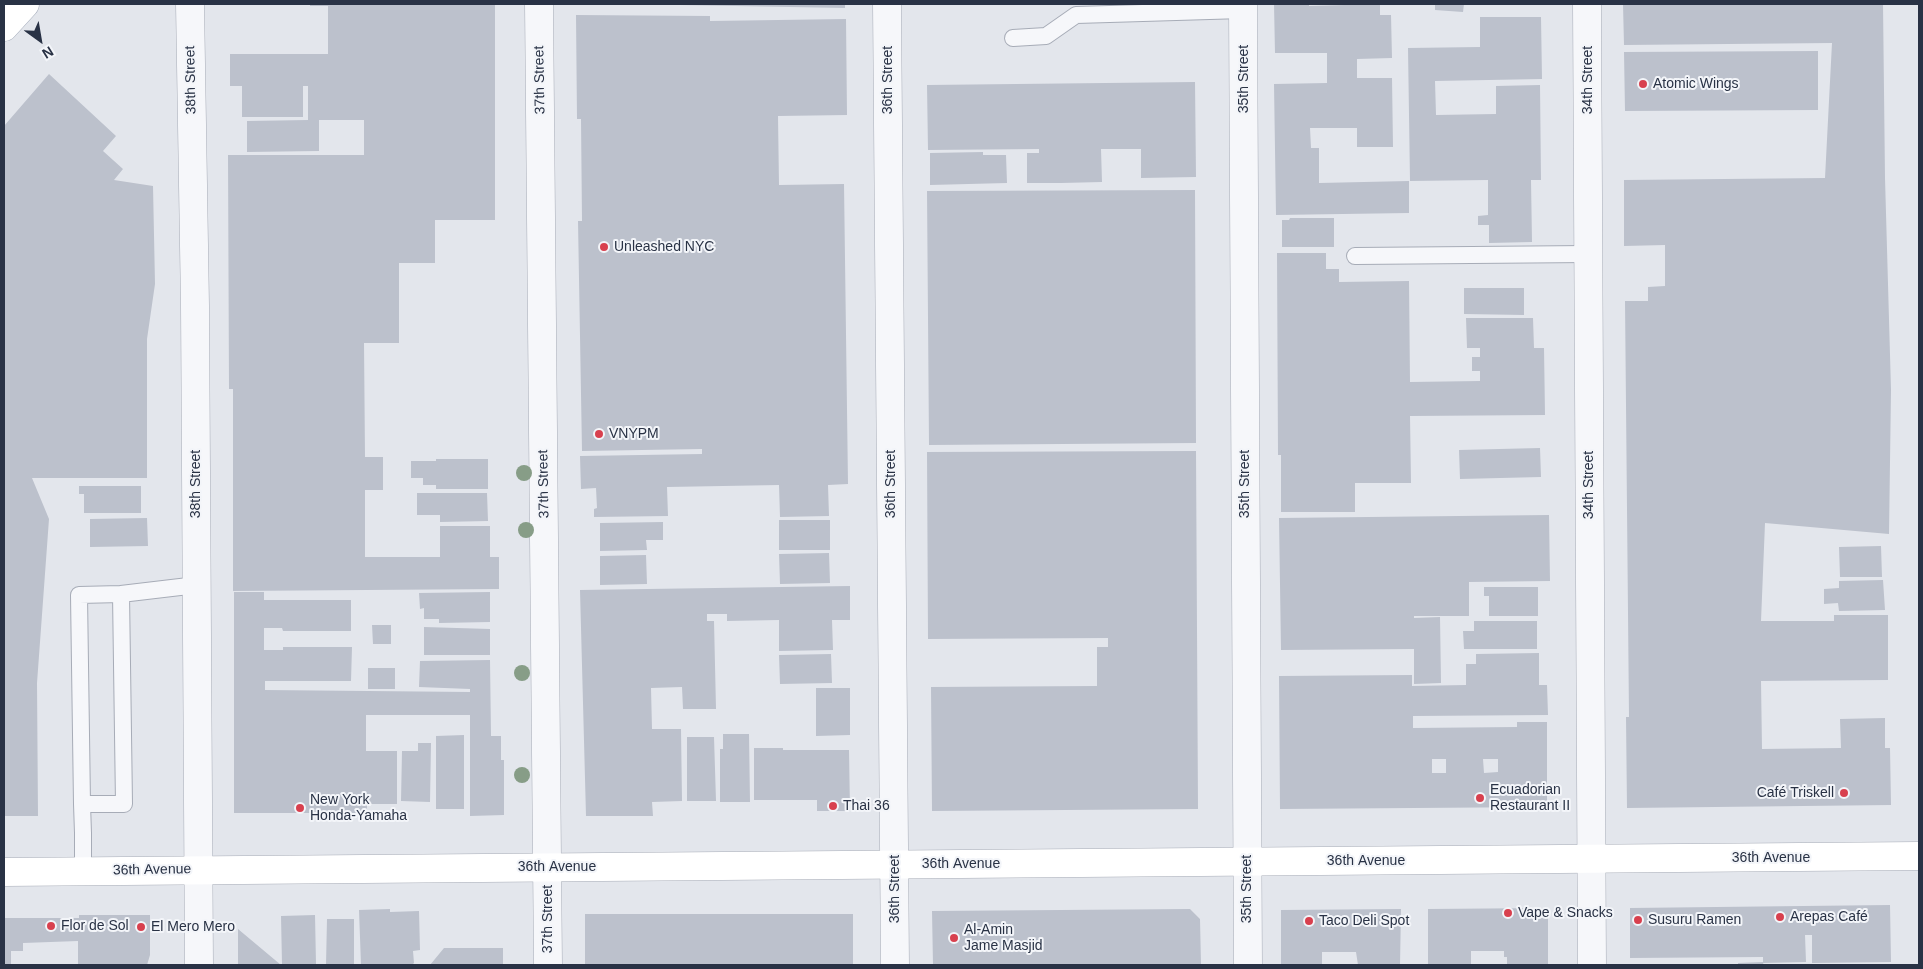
<!DOCTYPE html>
<html>
<head>
<meta charset="utf-8">
<style>
	body { margin:0 }
	#map { position:relative; width:1923px; height:969px; overflow:hidden; background:#e3e6ec; font-family:Arial,sans-serif }
	canvas { display:block }
	.frame { position:absolute; inset:0; border:5px solid #293245; pointer-events:none }
	.north { position:absolute; left:15px; top:15px; width:50px; height:50px; -webkit-text-stroke:4px #f3f5f9; paint-order:stroke; rotate:148deg; font-size:14px; font-weight:700; line-height:20px; text-align:center; color:#293245 }
	.north::after { content:''; display:block; margin:auto; width:18px; height:22px; background:#293245; clip-path:polygon(50% 0,100% 100%,50% 72%,0 100%) }
</style>
</head>
<body>
<div id="map">
<canvas width="1923" height="969"></canvas>
<div class="frame"></div>
<div class="north">N</div>
</div>
<script>
const g = document.querySelector('canvas').getContext('2d');
g.lineJoin = 'round';
function paint(path, color) { g.fillStyle = color; g.fill(path, 'evenodd'); }
const shape = rows => new Path2D(rows.map(r => 'M' + r).join(''));
function trace(path, color, width, dash) { g.strokeStyle = color; g.lineWidth = width; g.lineCap = dash ? 'butt' : 'round'; g.setLineDash(dash || []); g.stroke(path); }
function write(font, color, halo, rows, align = 'center') {
  g.font = font + ' Arial,sans-serif'; g.lineWidth = 4; g.setLineDash([]); g.textBaseline = 'middle'; g.strokeStyle = halo; g.fillStyle = color; for (const [text, x, y, turn = 0] of rows) {
    g.save(); g.translate(x, y); g.rotate((+turn || 0) * Math.PI / 180); g.textAlign = isNaN(turn) ? turn : align; if (halo) g.strokeText(text, 0, 0); g.fillText(text, 0, 0); g.restore();
  }
}
paint(shape([
	[310,4,495,4,495,220,435,220,435,263,399,263,399,343,364,343,365,457,383,457,383,490,365,490,365,557,440,557,440,526,490,526,490,557,499,557,499,589,233,591,233,389,229,389,228,155,364,155,364,120,319,120,319,151,247,152,247,121,308,120,308,86,303,86,303,117,242,117,242,86,230,86,230,54,328,54,328,6,310,6],
	[680,4,845,4,845,8,680,5],
	[1274,4,1309,4,1309,6,1380,4,1380,15,1391,15,1392,58,1357,59,1357,78,1392,78,1393,147,1357,147,1357,128,1310,128,1311,148,1319,148,1319,183,1409,181,1409,213,1276,215,1274,84,1327,83,1327,53,1275,53],
	[1435,4,1464,4,1463,12,1435,10],
	[1623,4,1883,4,1885,178,1891,390,1889,534,1765,523,1761,621,1834,621,1834,615,1888,615,1888,680,1761,681,1762,749,1841,748,1840,719,1885,718,1885,748,1890,748,1891,805,1627,808,1626,717,1629,717,1625,301,1648,301,1648,287,1665,286,1665,245,1624,246,1624,180,1825,178,1832,43,1624,45],
	[576,15,710,16,710,21,846,19,847,115,778,116,779,185,844,184,848,484,828,485,829,516,780,517,779,485,667,487,668,516,594,517,594,509,597,508,596,488,581,489,580,456,702,454,702,449,582,451,578,221,582,221,581,119,577,119],
	[1480,17,1541,17,1542,79,1435,81,1436,115,1496,114,1496,86,1540,85,1541,180,1531,180,1532,242,1489,243,1489,225,1478,225,1478,216,1488,215,1488,180,1410,181,1408,48,1480,47],
	[1818,51,1818,110,1625,111,1624,52],
	[49,74,116,136,103,151,123,169,114,180,153,186,155,284,147,339,147,478,32,478,49,519,37,683,38,816,4,816,4,126],
	[1195,82,1196,177,1141,178,1141,149,1101,149,1102,182,1061,183,1027,183,1027,153,1039,153,1039,149,928,150,927,85],
	[983,152,983,155,1006,155,1007,183,930,185,930,153],
	[1195,190,1196,443,929,445,927,191],
	[1290,218,1334,218,1334,247,1282,247,1282,220,1289,220],
	[1277,253,1326,253,1326,269,1339,269,1339,282,1409,281,1410,382,1480,381,1480,371,1472,371,1472,357,1480,357,1480,348,1467,348,1466,318,1533,318,1534,348,1544,348,1545,415,1410,416,1411,483,1355,483,1355,512,1281,512,1281,455,1278,455],
	[1464,288,1524,288,1524,315,1464,314],
	[1540,448,1541,477,1460,479,1459,450],
	[1196,451,1198,809,932,811,931,687,1097,686,1097,647,1108,647,1108,638,928,639,927,452],
	[436,459,488,459,488,489,436,489,436,485,423,485,423,478,411,478,411,461,436,461],
	[79,486,141,486,141,513,84,513,84,494,79,494],
	[417,493,487,493,488,521,440,522,440,515,417,515],
	[1549,515,1550,581,1469,582,1469,616,1414,616,1414,618,1440,617,1441,683,1414,684,1414,649,1281,650,1279,518],
	[147,518,148,546,90,547,90,519],
	[779,520,830,520,830,550,779,550],
	[663,522,663,540,646,540,647,550,600,551,600,523],
	[1881,546,1882,577,1840,577,1839,547],
	[829,553,830,583,780,584,779,554],
	[646,555,647,584,600,585,600,556],
	[1883,580,1885,610,1839,611,1838,603,1824,604,1824,589,1839,588,1839,581],
	[850,586,850,620,832,620,833,650,779,651,779,620,727,621,727,614,707,614,707,621,714,621,716,709,683,709,682,687,651,688,652,729,681,729,682,801,652,802,653,816,586,816,580,590],
	[1484,587,1538,587,1538,616,1489,616,1489,596,1484,596],
	[234,592,264,592,264,600,351,600,351,631,283,631,282,628,264,628,264,650,283,650,283,647,352,647,351,681,265,681,265,690,470,692,470,689,419,687,420,661,490,660,491,736,501,736,501,760,504,760,504,815,470,816,470,715,366,715,366,751,397,751,397,804,367,804,367,813,234,813],
	[490,592,490,622,439,623,439,619,424,619,424,608,420,609,419,593],
	[1474,621,1537,621,1537,649,1464,649,1463,631,1474,631],
	[372,625,391,625,391,644,373,644],
	[424,627,490,629,490,655,424,655],
	[1539,653,1539,685,1547,685,1548,715,1413,716,1413,728,1517,727,1517,722,1547,722,1547,807,1280,809,1279,676,1412,675,1412,686,1466,685,1466,664,1476,664,1476,654],
	[1432,759,1446,759,1446,773,1432,773],
	[1483,759,1498,759,1498,772,1484,773],
	[831,654,832,683,780,684,779,655],
	[368,668,395,668,395,689,368,689],
	[816,688,850,688,850,735,816,736],
	[723,734,749,734,750,802,720,802,720,749,723,749],
	[464,735,464,809,436,809,436,736],
	[687,737,714,737,716,801,687,801],
	[418,743,431,743,430,802,401,801,402,751,418,751],
	[754,748,783,748,783,750,849,750,850,811,817,811,817,800,754,800],
	[1890,905,1891,962,1812,963,1812,935,1805,935,1806,962,1763,963,1764,965,1738,965,1738,963,1763,962,1763,957,1630,958,1630,908],
	[1548,908,1548,965,1507,965,1507,957,1504,957,1504,951,1471,951,1471,965,1428,965,1428,909],
	[390,909,390,912,419,911,420,950,413,951,414,963,412,965,361,965,359,910],
	[1190,909,1200,919,1201,965,933,965,932,911],
	[1401,909,1400,965,1358,965,1356,952,1322,952,1322,965,1281,965,1281,910],
	[585,914,853,914,853,965,585,965],
	[79,915,150,915,150,955,147,965,78,965,78,941,23,943,23,951,11,951,11,965,4,965,4,918,79,918],
	[315,915,316,964,282,964,281,916],
	[327,919,354,919,354,965,326,965],
	[238,929,281,965,238,965],
	[444,948,503,948,503,965,430,965]
]), '#bcc1cc');
const lane = shape([
	[1013,38,1046,36,1076,15,1243,10],
	[1355,256,1588,254],
	[121,594,197,585],
	[82,804,124,804,121,594,79,595,82,804,83,833,83,871]
]);
const street = shape([
	[190,4,195,306,199,965],
	[539,4,548,965],
	[887,4,895,965],
	[1243,4,1248,965],
	[1587,4,1592,965]
]);
const secondary = shape([
	[4,872,1919,856]
]);
const primary = shape([
	[4,27,25,4]
]);
trace(lane, '#a7acb7', 18);
trace(street, '#a7acb7', 29);
trace(secondary, '#a7acb7', 29);
trace(primary, '#a1a9b8', 29);
trace(lane, '#f6f7fa', 16);
trace(street, '#f6f7fa', 28);
trace(secondary, '#fff', 28);
trace(primary, '#fff', 28);
g.fillStyle = '#879d87';
for (const [x, y] of [
	[524,473],
	[526,530],
	[522,673],
	[522,775]
]) { g.beginPath(); g.arc(x, y, 8, 0, 2 * Math.PI); g.fill(); }
for (const [x, y, r, color] of [
	[1643,84,5,"#d8404e"],
	[604,247,5,"#d8404e"],
	[599,434,5,"#d8404e"],
	[1844,793,5,"#d8404e"],
	[1480,798,5,"#d8404e"],
	[833,806,5,"#d8404e"],
	[300,808,5,"#d8404e"],
	[1508,913,5,"#d8404e"],
	[1780,917,5,"#d8404e"],
	[1638,920,5,"#d8404e"],
	[1309,921,5,"#d8404e"],
	[51,926,5,"#d8404e"],
	[141,927,5,"#d8404e"],
	[954,938,5,"#d8404e"]
]) { const dot = new Path2D(); dot.arc(x, y, r, 0, 2 * Math.PI); g.fillStyle = color; g.fill(dot); trace(dot, '#f3f5f9', 2); }
write('14px', '#293245', '#f3f5f9', [
	["35th Street",1244,79,-90],
	["38th Street",191,80,-91],
	["37th Street",540,80,-91],
	["36th Street",888,80,-90],
	["34th Street",1588,80,-90],
	["38th Street",196,484,-90],
	["37th Street",544,484,-91],
	["36th Street",891,484,-90],
	["35th Street",1245,484,-90],
	["34th Street",1589,485,-90],
	["36th Avenue",1771,858],
	["36th Avenue",1366,861],
	["36th Avenue",961,864],
	["36th Avenue",557,867],
	["36th Avenue",152,870,-1],
	["36th Street",895,889,-90],
	["35th Street",1247,889,-90],
	["37th Street",548,919,-90]
]);
write('14px', '#293245', '#f3f5f9', [
	["Atomic Wings",1653,84],
	["Unleashed NYC",614,247],
	["VNYPM",609,434],
	["Ecuadorian",1490,790],
	["Restaurant II",1490,806],
	["Café Triskell",1834,793,"right"],
	["New York",310,800],
	["Honda-Yamaha",310,816],
	["Thai 36",843,806],
	["Vape & Snacks",1518,913],
	["Arepas Café",1790,917],
	["Susuru Ramen",1648,920],
	["Taco Deli Spot",1319,921],
	["Flor de Sol",61,926],
	["El Mero Mero",151,927],
	["Al-Amin",964,930],
	["Jame Masjid",964,946]
], 'left');
</script>
</body>
</html>
